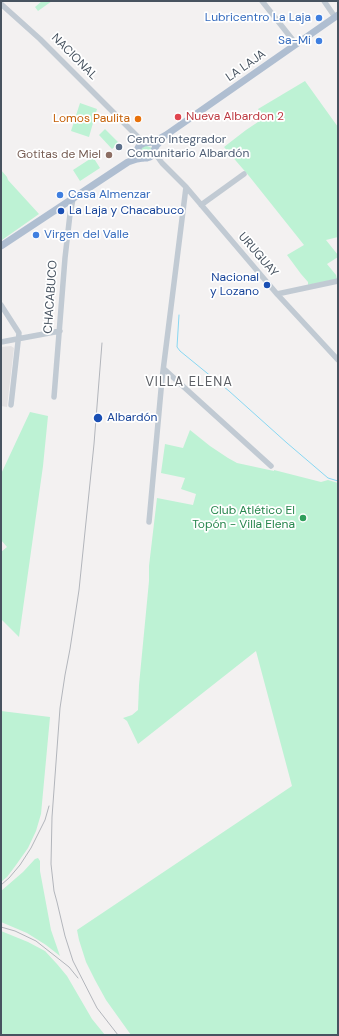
<!DOCTYPE html>
<html>
<head>
<meta charset="utf-8">
<style>
	body { margin:0 }
	#map { position:relative; width:339px; height:1036px; overflow:hidden; background:#f3f1f1; font-family:"DM Sans",sans-serif }
	canvas { display:block }
	.frame { position:absolute; inset:0; border:2px solid #475360; pointer-events:none }
</style>
</head>
<body>
<div id="map">
<canvas width="339" height="1036"></canvas>
<div class="frame"></div>
</div>
<script>
const g = document.querySelector('canvas').getContext('2d');
g.lineJoin = 'round';
function paint(path, color) { g.fillStyle = color; g.fill(path, 'evenodd'); }
const shape = rows => new Path2D(rows.map(r => 'M' + r).join(''));
function trace(path, color, width, dash) { g.strokeStyle = color; g.lineWidth = width; g.lineCap = dash ? 'butt' : 'round'; g.setLineDash(dash || []); g.stroke(path); }
function write(font, color, halo, rows, align = 'center') {
  g.font = font + ' "DM Sans",sans-serif'; g.lineWidth = 3.5; g.setLineDash([]); g.textBaseline = 'middle'; g.strokeStyle = halo; g.fillStyle = color; for (const [text, x, y, turn = 0] of rows) {
    g.save(); g.translate(x, y); g.rotate((+turn || 0) * Math.PI / 180); g.textAlign = isNaN(turn) ? turn : align; if (halo) g.strokeText(text, 0, 0); g.fillText(text, 0, 0); g.restore();
  }
}
paint(shape([
	[11,346,14,348,7,407,1,406,1,347]
]), '#e4e2e3');
paint(shape([
	[42,1,52,1,38,11,35,7],
	[305,81,338,127,338,237,326,240,338,255,338,257,327,264,336,275,337,279,308,285,308,282,301,274,287,255,304,245,249,176,224,147,246,130,264,118,258,109],
	[80,103,97,109,89,137,71,131],
	[105,129,119,143,112,149,99,135],
	[144,146,147,146,152,148,153,151,147,155,142,154,140,151,141,149],
	[93,157,100,168,80,181,73,170],
	[1,170,7,177,8,180,39,214,2,240],
	[30,412,48,416,43,466,19,637,1,619,1,552,7,547,1,540,1,474],
	[190,430,210,446,228,458,237,463,274,471,274,470,321,482,328,480,338,483,338,1035,131,1035,106,1000,95,980,86,962,79,940,77,930,292,786,256,651,138,744,127,721,123,718,132,715,138,710,139,685,149,581,149,566,157,498,193,505,196,494,181,489,185,478,161,473,165,444,183,448],
	[1,711,50,717,41,814,36,831,28,848,16,865,7,877,1,882],
	[38,858,40,861,40,871,51,930,60,956,46,945,27,933,1,922,1,891,23,872,35,859],
	[1,931,28,942,45,951,57,964,67,976,92,1019,105,1035,1,1035]
]), '#bdf2d4');
trace(shape([
	[179,315,177,347,180,351,229,391,287,443,328,478,338,481]
]), '#88d7f2', 1);
trace(shape([
	[262,1,296,44],
	[324,1,335,17],
	[1,4,40,39,144,143],
	[154,152,162,163,186,187,277,294,338,360],
	[201,205,244,174],
	[277,294,338,281],
	[1,305,19,333,11,405],
	[1,342,60,331],
	[164,369,271,466],
	[54,397,65,258,70,214,73,199],
	[149,522,162,379,186,187]
]), '#c1cad3', 5.5);
trace(shape([
	[143,158,138,154,138,148,140,145,144,143,152,142,159,139,166,135,338,15],
	[1,246,128,162,137,159,143,158,147,158,150,157,152,155,156,146,163,138]
]), '#afbed1', 7);
trace(shape([
	[102,343,94,444,79,590,70,649,65,675,60,708,52,817,51,864,54,891,57,902,65,936,73,961,97,1008,118,1035],
	[1,885,9,878,20,865,31,848,45,820,49,806],
	[1,927,15,931,36,941,69,967,78,978]
]), '#b2b5bb', 1);
for (const [x, y, r, color] of [
	[319,18,4,"#3f7fe0"],
	[319,41,4,"#3f7fe0"],
	[178,117,4,"#e0444e"],
	[138,119,4,"#e8710a"],
	[119,147,4,"#5c6f8a"],
	[109,155,4,"#8d6e63"],
	[60,195,4,"#3f7fe0"],
	[61,211,4,"#1a4fb4"],
	[36,235,4,"#3f7fe0"],
	[267,285,4,"#1a4fb4"],
	[98,418,5,"#1a4fb4"],
	[303,518,4,"#2e9e5b"]
]) { const dot = new Path2D(); dot.arc(x, y, r, 0, 2 * Math.PI); g.fillStyle = color; g.fill(dot); trace(dot, '#fff', 1.5); }
write('12px', '#366cbe', '#fff', [
	["Lubricentro La Laja",311,18],
	["Sa-Mi",311,41],
	["Casa Almenzar",68,195,"left"],
	["Virgen del Valle",44,235,"left"]
], 'right');
write('12px', '#475360', '#fff', [
	["NACIONAL",74,57,45],
	["LA LAJA",246,66,-35],
	["URUGUAY",258,255,49],
	["CHACABUCO",51,297,-86]
]);
write('12px', '#be3a42', '#fff', [
	["Nueva Albardon 2",186,117]
], 'left');
write('12px', '#c56008', '#fff', [
	["Lomos Paulita",130,119]
], 'right');
write('12px', '#4e5e75', '#fff', [
	["Centro Integrador",127,140],
	["Comunitario Albardón",127,154]
], 'left');
write('12px', '#785e54', '#fff', [
	["Gotitas de Miel",101,155]
], 'right');
write('12px', '#164399', '#fff', [
	["La Laja y Chacabuco",69,211],
	["Nacional",259,278,"right"],
	["y Lozano",259,292,"right"],
	["Albardón",107,418]
], 'left');
write('12px', '#27864d', '#fff', [
	["Club Atlético El",295,511],
	["Topón - Villa Elena",295,525]
], 'right');
g.letterSpacing = '1px';
write('13px', '#5d6066', '#fff', [
	["VILLA ELENA",189,383]
]);
g.letterSpacing = '0px';
</script>
</body>
</html>
